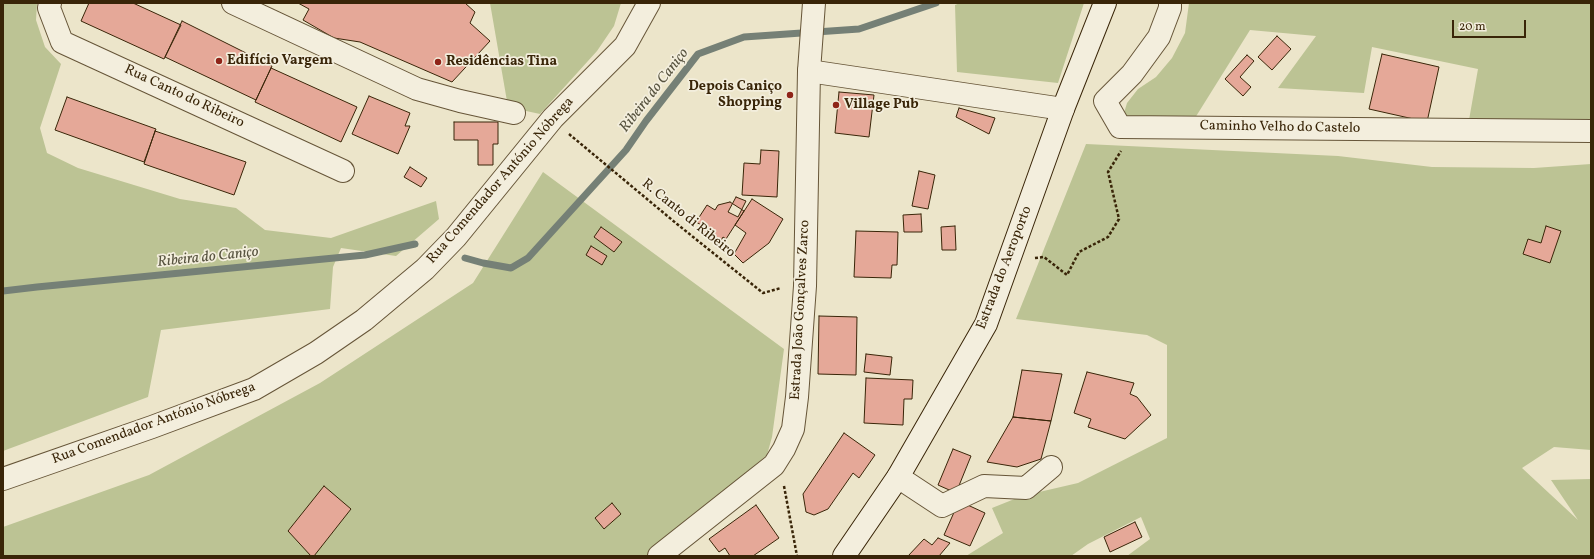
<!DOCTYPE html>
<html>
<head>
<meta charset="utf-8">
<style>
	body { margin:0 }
	#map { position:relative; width:1594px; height:559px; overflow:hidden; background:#ece5ca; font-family:Vollkorn,serif }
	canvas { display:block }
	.frame { position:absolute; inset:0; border:4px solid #392508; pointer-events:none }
	.scale { position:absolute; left:1452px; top:20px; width:74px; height:18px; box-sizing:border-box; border:2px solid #392508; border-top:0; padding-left:5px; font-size:12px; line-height:14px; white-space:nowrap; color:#392508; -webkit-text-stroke:3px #f3eedd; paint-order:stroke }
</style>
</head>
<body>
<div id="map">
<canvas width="1594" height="559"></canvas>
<div class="frame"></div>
<div class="scale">20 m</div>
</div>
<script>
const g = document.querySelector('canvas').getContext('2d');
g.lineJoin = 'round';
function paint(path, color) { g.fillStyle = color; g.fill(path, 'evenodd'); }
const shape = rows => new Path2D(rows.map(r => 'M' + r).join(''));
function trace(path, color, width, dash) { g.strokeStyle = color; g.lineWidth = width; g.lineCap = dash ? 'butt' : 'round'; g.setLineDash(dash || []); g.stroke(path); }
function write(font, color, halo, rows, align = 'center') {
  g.font = font + ' Vollkorn,serif'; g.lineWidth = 3.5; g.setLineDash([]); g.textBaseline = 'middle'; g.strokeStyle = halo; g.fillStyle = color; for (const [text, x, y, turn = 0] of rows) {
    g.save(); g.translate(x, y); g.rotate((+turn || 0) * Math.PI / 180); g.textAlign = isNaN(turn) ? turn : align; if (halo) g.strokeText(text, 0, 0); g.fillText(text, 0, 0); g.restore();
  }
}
paint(shape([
	[3,3,37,3,36,20,45,47,61,64,40,128,47,153,78,168,180,199,236,208,265,230,331,238,436,201,439,219,396,256,341,248,333,267,330,309,161,330,148,397,3,451],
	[490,3,621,3,614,26,597,51,540,114,508,107],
	[960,3,1084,3,1058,83,957,72,955,5],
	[1189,3,1591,3,1591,120,1469,120,1478,69,1372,47,1364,93,1278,88,1316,36,1250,30,1195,118,1129,119,1124,113,1127,103,1138,89,1156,77,1172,58,1185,33],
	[1086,144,1338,156,1432,167,1534,168,1591,164,1591,450,1554,447,1522,468,1578,520,1551,480,1591,479,1591,556,1127,556,1150,539,1141,517,1088,544,1071,556,966,556,1003,533,992,508,1022,496,1078,483,1167,438,1167,345,1147,335,1016,319],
	[543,172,784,349,772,437,767,455,646,556,3,556,3,527,149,475,320,383,473,283]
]), '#bcc394');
trace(shape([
	[465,258,483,263,511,268,528,258,626,150,646,121,698,54,744,37,859,29,936,3],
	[3,291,37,287,365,255,415,244]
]), '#758076', 7);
const building = shape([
	[89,3,133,3,181,25,164,59,81,21,89,3],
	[298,3,465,3,475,12,470,23,490,41,452,82,360,42,334,38,303,20,309,9,298,3],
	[182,21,272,66,256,100,165,57,182,21],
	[1277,36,1291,49,1272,70,1258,57,1277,36],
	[1382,54,1439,67,1427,122,1369,109,1382,54],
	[1247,55,1254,61,1240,77,1251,87,1243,96,1225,79,1247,55],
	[271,68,357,107,341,142,255,102,271,68],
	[839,92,874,95,869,137,835,133,839,92],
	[369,96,410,113,405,126,410,126,398,154,352,134,369,96],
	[67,97,156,129,144,162,55,130,67,97],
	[959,108,995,118,989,134,956,117,959,108],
	[454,122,498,122,498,144,493,144,493,165,478,165,478,140,454,140,454,122],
	[155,131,246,162,234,195,144,164,155,131],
	[761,150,779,151,777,197,742,195,744,163,760,164,761,150],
	[410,167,427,178,421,187,404,177,410,167],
	[919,171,935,175,928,209,912,206,919,171],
	[736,197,746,201,738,217,728,212,736,197],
	[752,199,783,219,769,243,743,263,734,254,746,233,735,225,752,199],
	[730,202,744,211,726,239,723,237,719,244,702,233,703,226,696,222,707,205,715,210,718,205,730,202],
	[921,214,922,232,904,232,903,215,921,214],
	[955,226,956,250,942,250,941,227,955,226],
	[1546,226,1561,231,1550,263,1523,254,1528,239,1541,243,1546,226],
	[601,227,622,242,614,252,594,237,601,227],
	[856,231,898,232,897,265,892,265,891,278,854,277,856,231],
	[591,246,607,256,602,265,586,255,591,246],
	[819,316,857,317,856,375,818,374,819,316],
	[866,354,892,357,890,375,864,372,866,354],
	[1022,370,1062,374,1051,421,1013,417,1022,370],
	[1087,372,1134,383,1130,394,1137,397,1151,415,1125,439,1088,427,1091,419,1074,413,1087,372],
	[866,378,913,380,912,399,904,399,903,425,864,423,866,378],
	[1013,417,1051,421,1041,459,1017,467,987,462,1013,417],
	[844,433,875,455,859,478,853,473,828,509,814,515,806,512,803,494,844,433],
	[953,449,971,456,956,493,938,485,953,449],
	[324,486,351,509,314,556,311,556,288,531,324,486],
	[959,501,985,513,970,546,944,535,959,501],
	[612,503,621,514,604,529,595,518,612,503],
	[756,505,779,538,753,556,730,556,725,548,719,552,709,539,756,505],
	[1135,522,1142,537,1110,552,1104,537,1135,522],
	[938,538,950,543,939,556,908,556,924,539,932,545,938,538]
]);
paint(building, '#e5a898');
trace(building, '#392508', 1);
const minor = shape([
	[50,3,49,8,62,42,343,171],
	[233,3,417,89,460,101,514,113],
	[1170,3,1170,8,1159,37,1132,74,1105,101,1120,127,1591,131],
	[809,71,1063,109],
	[898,477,942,506,984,486,1026,488,1051,467]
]);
const tertiary = shape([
	[3,479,152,427,254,389,316,353,364,320,425,269,456,237,553,118,625,46,649,3],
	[659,556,774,465,784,449,793,429,797,397,805,286,809,71,814,3]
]);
const secondary = shape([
	[844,556,898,477,986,324,1063,109,1105,3]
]);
trace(minor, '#665538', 24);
trace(tertiary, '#665538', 24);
trace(secondary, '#392508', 24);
trace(shape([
	[569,134,677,224,763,293,781,288],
	[1035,258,1044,257,1067,275,1079,252,1108,237,1119,219,1108,172,1121,151],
	[784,486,797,556]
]), '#392508', 2.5, [3, 2]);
trace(minor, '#f3eedd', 22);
trace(tertiary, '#f3eedd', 22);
trace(secondary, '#f3eedd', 22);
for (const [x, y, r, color] of [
	[219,61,4,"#8f2418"],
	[438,62,4,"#8f2418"],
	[790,95,4,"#8f2418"],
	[836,105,4,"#8f2418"]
]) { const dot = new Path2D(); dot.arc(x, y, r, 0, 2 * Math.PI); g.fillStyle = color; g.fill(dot); trace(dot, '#f3eedd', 1.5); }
write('bold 14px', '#392508', '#f3eedd', [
	["Edifício Vargem",227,61],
	["Residências Tina",446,62],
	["Depois Caniço",782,87,"right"],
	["Shopping",782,103,"right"],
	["Village Pub",844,105]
], 'left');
write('14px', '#392508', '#f3eedd', [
	["Rua Canto do Ribeiro",184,97,25],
	["Caminho Velho do Castelo",1280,128,1],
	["Rua Comendador António Nóbrega",501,181,-49],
	["R. Canto di Ribeiro",688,219,39],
	["Estrada do Aeroporto",1005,268,-69],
	["Estrada João Gonçalves Zarco",801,310,-87],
	["Rua Comendador António Nóbrega",154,424,-20]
]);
write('italic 15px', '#57533f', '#f3eedd', [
	["Ribeira do Caniço",655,91,-52],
	["Ribeira do Caniço",208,258,-6]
]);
</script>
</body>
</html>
